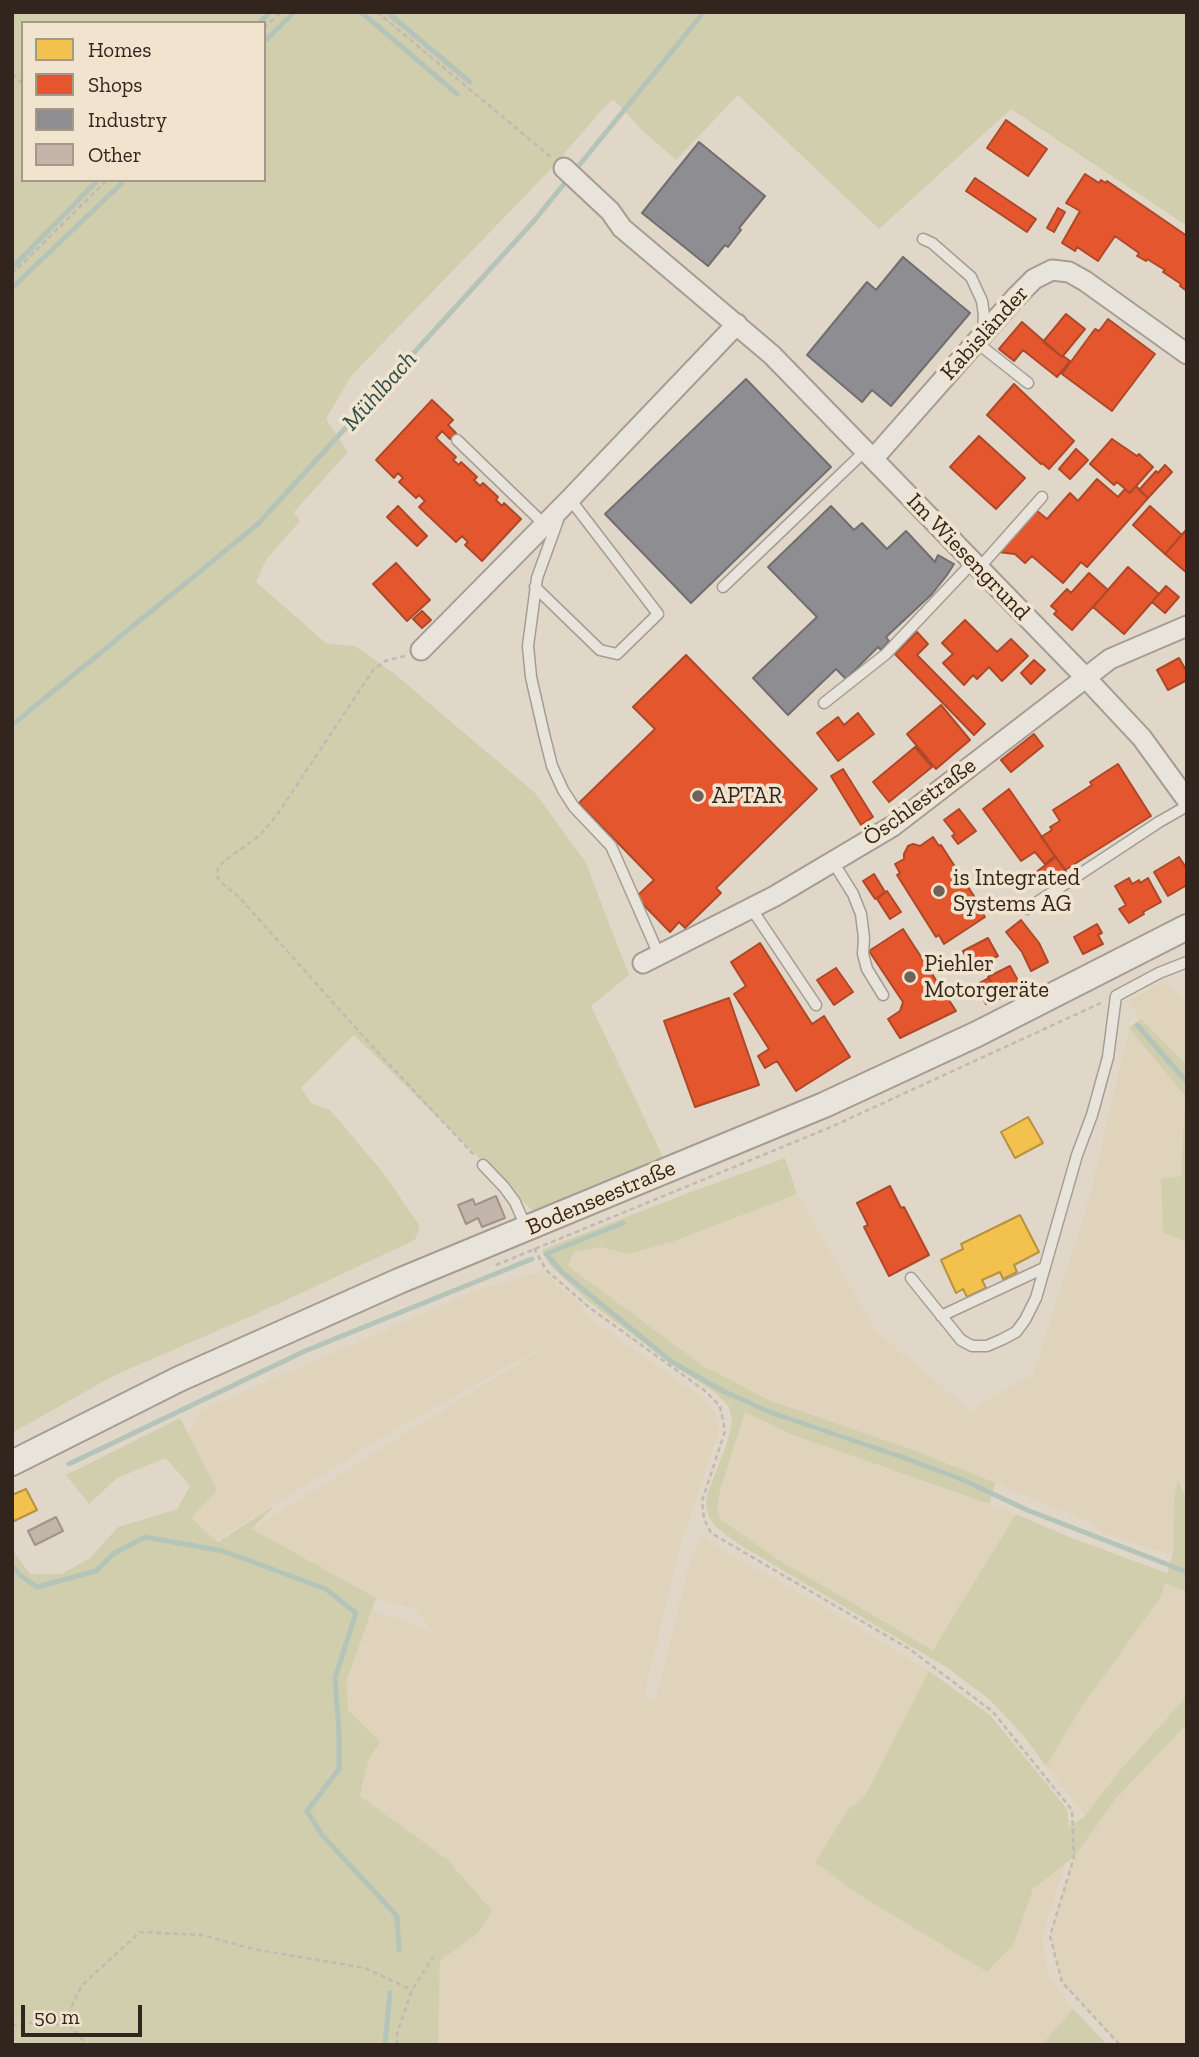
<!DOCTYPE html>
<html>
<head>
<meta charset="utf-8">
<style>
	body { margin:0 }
	#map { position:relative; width:1199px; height:2057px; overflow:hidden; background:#e0d7c9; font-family:"Zilla Slab",serif }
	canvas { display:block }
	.frame { position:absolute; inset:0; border:14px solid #32251d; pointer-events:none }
	.legend { position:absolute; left:21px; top:21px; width:245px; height:161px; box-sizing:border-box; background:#f1e4cf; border:2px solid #a59888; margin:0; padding:9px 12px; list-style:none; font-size:21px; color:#32251d }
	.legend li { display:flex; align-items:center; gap:14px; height:35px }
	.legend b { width:35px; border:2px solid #a59888 }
	.scale { position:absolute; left:21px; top:2005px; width:121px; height:32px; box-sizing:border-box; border:4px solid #32251d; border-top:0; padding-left:9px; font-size:21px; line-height:24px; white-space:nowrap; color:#32251d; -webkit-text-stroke:5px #f1e4cf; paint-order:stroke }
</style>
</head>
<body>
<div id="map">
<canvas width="1199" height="2057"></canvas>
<div class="frame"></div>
<ul class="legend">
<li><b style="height:19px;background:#f2c14e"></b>Homes</li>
<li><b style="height:19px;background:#e4572e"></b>Shops</li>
<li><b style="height:19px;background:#8d8d92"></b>Industry</li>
<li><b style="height:19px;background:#c3b5aa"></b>Other</li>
</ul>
<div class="scale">50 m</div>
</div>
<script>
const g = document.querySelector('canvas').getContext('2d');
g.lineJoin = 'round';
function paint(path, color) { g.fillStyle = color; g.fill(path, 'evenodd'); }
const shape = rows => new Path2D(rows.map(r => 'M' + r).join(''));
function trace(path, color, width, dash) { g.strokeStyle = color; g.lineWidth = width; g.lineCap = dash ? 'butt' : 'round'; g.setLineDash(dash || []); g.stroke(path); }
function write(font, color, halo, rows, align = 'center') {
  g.font = font + ' "Zilla Slab",serif'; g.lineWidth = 7; g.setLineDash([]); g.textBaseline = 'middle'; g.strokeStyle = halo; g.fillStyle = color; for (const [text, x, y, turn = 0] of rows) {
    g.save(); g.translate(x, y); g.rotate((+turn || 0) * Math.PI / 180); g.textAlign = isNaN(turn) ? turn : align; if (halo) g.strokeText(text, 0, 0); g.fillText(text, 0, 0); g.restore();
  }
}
paint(shape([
	[1164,982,1187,1002,1187,1065,1141,1019,1127,1001],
	[1129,1028,1185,1096,1181,1176,1161,1179,1163,1232,1187,1242,1187,1513,1186,1497,1174,1499,1173,1554,1152,1549,1103,1532,1088,1521,908,1448,771,1401,702,1365,568,1266,574,1252,600,1247,628,1254,672,1242,797,1194,876,1331,974,1413,981,1403,1033,1375,1089,1200],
	[542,1271,579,1303,591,1319,705,1400,715,1413,719,1431,679,1548,644,1697,655,1700,693,1551,703,1535,728,1554,816,1602,929,1671,885,1759,865,1796,848,1810,815,1862,1026,1908,1033,1889,1065,1865,1042,1936,1047,1973,1073,2009,1041,2045,438,2045,440,1960,477,1933,447,1859,360,1796,368,1761,380,1742,348,1710,347,1680,371,1609,432,1632,415,1609,376,1598,252,1529,569,1332,396,1429,217,1540,190,1518,217,1490,188,1434,202,1410,478,1290],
	[745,1412,790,1434,1016,1514,934,1650,779,1560,720,1519,717,1508,721,1487],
	[1165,1582,1187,1592,1187,1696,1121,1769,1085,1816,1046,1766,1080,1709,1161,1597],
	[1187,1724,1187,2045,1120,2045,1062,1982,1050,1936,1074,1857,1117,1797]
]), '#dfd4bb');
paint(shape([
	[12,12,1187,12,1187,226,1011,109,879,229,738,95,676,160,643,131,613,99,600,112,550,170,351,376,326,419,348,452,294,512,300,521,266,560,256,582,327,644,355,646,396,675,535,793,585,861,629,975,591,1006,663,1157,534,1212,354,1035,301,1088,311,1103,330,1110,381,1170,420,1226,415,1240,256,1314,113,1376,12,1433],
	[23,23,264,23,264,180,23,180],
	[1141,1019,1187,1065,1187,1242,1163,1233,1161,1179,1181,1176,1185,1096,1129,1028],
	[785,1158,797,1194,672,1242,628,1254,600,1247,574,1252,568,1266,702,1365,771,1401,908,1448,996,1483,989,1504,790,1434,745,1412,721,1487,717,1508,720,1519,779,1560,933,1650,1016,1514,1069,1537,1167,1573,1173,1554,1174,1499,1178,1480,1186,1497,1187,1592,1165,1583,1161,1597,1080,1709,1046,1766,1022,1734,990,1700,946,1667,740,1545,716,1527,709,1517,706,1506,707,1495,727,1443,732,1422,729,1407,716,1393,674,1366,589,1302,550,1265,542,1252,544,1249,688,1193],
	[180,1418,217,1490,191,1518,218,1542,275,1505,252,1529,376,1598,347,1680,348,1710,380,1742,368,1761,360,1796,447,1859,492,1911,478,1933,440,1961,438,2045,12,2045,12,1549,30,1574,61,1574,89,1559,118,1527,177,1509,190,1486,166,1458,117,1478,89,1504,66,1475],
	[929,1671,991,1716,1067,1809,1069,1827,1085,1816,1121,1769,1187,1696,1187,1724,1117,1797,1074,1857,1033,1889,1014,1943,987,1972,861,1896,815,1862,848,1810,865,1796],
	[1073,2009,1108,2045,1041,2045]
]), '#d1cead');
const homes = shape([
	[1028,1117,1043,1143,1015,1158,1001,1132,1028,1117],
	[1020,1215,1039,1252,1014,1265,1017,1272,1003,1279,1000,1272,982,1280,986,1288,967,1297,963,1289,956,1293,941,1260,963,1249,961,1244,1020,1215],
	[26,1489,37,1510,12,1522,12,1495,26,1489]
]);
paint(homes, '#f2c14e');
trace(homes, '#b8923f', 2);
const shops = shape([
	[1006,120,1047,149,1028,176,987,148,1006,120],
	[1085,174,1099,183,1101,180,1106,183,1107,181,1187,236,1187,291,1180,286,1181,284,1163,272,1165,270,1147,259,1146,261,1137,256,1139,253,1115,236,1098,261,1077,247,1075,251,1062,243,1080,211,1066,203,1085,174],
	[975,178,1036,219,1027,232,966,191,975,178],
	[1058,208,1065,212,1054,232,1047,228,1058,208],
	[1066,314,1085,329,1062,357,1043,342,1066,314],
	[1108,319,1155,354,1112,411,1062,374,1095,329,1099,331,1108,319],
	[1022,322,1062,357,1063,356,1070,361,1057,377,1023,350,1014,361,999,349,1022,322],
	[1014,384,1074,441,1049,469,1042,463,1041,464,987,415,1014,384],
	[432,400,453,420,448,425,456,433,450,439,442,431,436,438,456,457,453,460,459,465,461,462,477,477,474,480,480,486,483,483,498,497,496,500,502,506,504,503,521,519,482,561,465,545,468,542,462,536,456,542,419,507,425,501,419,495,416,498,399,482,403,478,398,473,394,478,376,460,432,400],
	[979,436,1025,478,996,509,950,467,979,436],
	[1112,439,1137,456,1139,454,1153,467,1130,493,1117,482,1114,485,1090,464,1112,439],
	[1076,449,1088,460,1070,479,1059,469,1076,449],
	[1165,465,1172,472,1148,498,1139,490,1156,471,1158,473,1165,465],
	[1097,479,1118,497,1125,489,1130,493,1136,486,1148,498,1087,567,1081,562,1063,583,1032,556,1025,563,1015,554,998,552,1036,510,1047,519,1070,493,1078,501,1097,479],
	[398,506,427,536,417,546,387,517,398,506],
	[1150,506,1182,535,1165,554,1133,525,1150,506],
	[1187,529,1187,573,1165,554,1187,529],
	[396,563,430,600,407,621,373,584,396,563],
	[1128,567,1159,594,1124,634,1093,607,1128,567],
	[1089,573,1108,590,1072,630,1054,614,1057,611,1051,606,1067,589,1071,593,1089,573],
	[1166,586,1179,597,1165,613,1152,602,1166,586],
	[422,611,431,620,422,628,413,619,422,611],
	[965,620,997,652,1011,639,1028,656,1002,681,989,667,977,679,973,675,964,685,943,663,953,654,942,643,965,620],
	[917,632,928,644,917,655,985,724,974,735,895,654,917,632],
	[686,655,817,789,716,888,721,893,685,928,679,922,670,932,636,897,654,880,579,803,655,729,633,707,686,655],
	[1179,658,1187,672,1187,680,1168,690,1157,670,1179,658],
	[1034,660,1045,670,1031,684,1021,673,1034,660],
	[941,705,970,740,936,769,907,734,941,705],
	[858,713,874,734,838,761,817,733,838,717,844,725,858,713],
	[1034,734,1043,746,1011,772,1001,760,1034,734],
	[915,747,932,767,889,802,873,782,915,747],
	[1118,764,1151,816,1065,870,1041,837,1052,830,1050,827,1060,821,1053,810,1092,785,1090,782,1118,764],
	[843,769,873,817,861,825,831,776,843,769],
	[1009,789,1055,856,1045,864,1035,852,1021,861,983,809,1009,789],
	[959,809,976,831,958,844,952,836,955,834,944,820,959,809],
	[933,837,939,846,941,845,981,907,980,909,985,917,944,944,939,935,936,937,897,875,900,873,895,864,904,859,904,854,908,846,913,844,920,846,933,837],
	[1056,857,1066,871,1045,887,1035,873,1056,857],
	[1179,857,1187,869,1187,885,1168,896,1154,872,1179,857],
	[874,874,885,892,875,899,863,881,874,874],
	[1129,878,1132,884,1139,880,1140,883,1148,878,1161,902,1143,912,1144,914,1129,923,1119,909,1126,905,1115,886,1129,878],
	[887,891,901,912,890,919,877,899,887,891],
	[1021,920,1039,943,1048,962,1031,971,1022,952,1006,932,1021,920],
	[1097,924,1102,933,1098,935,1103,944,1083,954,1074,937,1097,924],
	[903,929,956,1011,900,1038,888,1019,900,1011,903,1002,869,951,903,929],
	[988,938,998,956,972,969,963,951,988,938],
	[760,943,812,1024,824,1016,850,1057,796,1091,777,1061,765,1068,758,1056,769,1049,734,994,746,986,731,962,760,943],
	[1010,966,1022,988,1000,999,988,977,1010,966],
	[836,968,853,992,834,1005,817,980,836,968],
	[989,978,999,997,986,1004,976,985,989,978],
	[729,998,759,1085,695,1107,664,1021,729,998],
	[890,1186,901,1208,904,1207,929,1255,889,1276,864,1227,868,1225,857,1203,890,1186]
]);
paint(shops, '#e4572e');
trace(shops, '#af4829', 2);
const industry = shape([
	[699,142,765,196,739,228,741,230,728,247,725,245,708,266,642,213,699,142],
	[903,257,970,313,891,406,872,390,862,402,807,355,867,282,876,290,903,257],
	[746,379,831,467,691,603,605,514,746,379],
	[831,506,854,530,862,523,887,549,906,531,935,562,938,555,954,564,947,575,932,594,886,637,889,641,881,650,878,647,846,679,836,669,788,715,753,678,817,617,768,567,831,506]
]);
paint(industry, '#8d8d92');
trace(industry, '#726e6f', 2);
trace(shape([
	[361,12,457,94],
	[387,12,470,82],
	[259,23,270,12],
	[264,42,294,12],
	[12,268,97,181],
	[12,288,122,183],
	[12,725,258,524,533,222,704,12],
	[1137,1025,1187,1082],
	[623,1223,546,1254,563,1273,672,1362,723,1391,772,1413,905,1458,963,1480,1027,1510,1187,1572],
	[69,1464,305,1351,532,1259],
	[12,1566,21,1576,37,1587,96,1571,113,1554,145,1537,223,1551,326,1589,356,1613,335,1678,339,1733,339,1769,307,1811,322,1835,397,1916,399,1950],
	[385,2045,390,1993]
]), '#b5c4b9', 5);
const building = shape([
	[496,1196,505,1218,482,1227,478,1218,466,1224,458,1205,473,1199,475,1205,496,1196],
	[56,1517,63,1531,35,1545,28,1531,56,1517]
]);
paint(building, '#c3b5aa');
trace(building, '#9f938a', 2);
const service = shape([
	[923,239,932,243,971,277,982,301,984,315,983,330],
	[976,342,1028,383],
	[457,440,545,525],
	[558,520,537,578,528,646,531,677,544,734,552,766,563,790,574,807,611,846,659,955],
	[979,568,1042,497],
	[535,587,600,650,617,654,658,614,570,499,569,501],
	[723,587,865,451],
	[824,703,886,654,973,562],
	[833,862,853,894,861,914,864,938,863,954,867,969,883,995],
	[751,908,816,1005],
	[1027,909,1159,822,1187,806],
	[483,1165,504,1187,515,1202,526,1227],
	[911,1278,961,1340,972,1346,987,1346,1003,1339,1016,1332,1025,1320,1036,1298,1077,1155,1092,1115,1108,1057,1116,996,1159,973,1187,962],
	[941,1316,1044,1268]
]);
const minor = shape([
	[564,168,610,211,622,228,772,355,1085,677,1142,738,1187,800],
	[873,459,1015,298,1034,279,1052,270,1069,272,1085,281,1187,354],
	[421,650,570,499,737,324],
	[643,963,775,896,893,826,1110,659,1187,626]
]);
const tertiary = shape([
	[12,1463,179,1379,399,1281,824,1105,977,1034,1187,927]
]);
trace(service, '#a59d93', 13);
trace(minor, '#a59d93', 23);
trace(tertiary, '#a59d93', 28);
trace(shape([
	[377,12,552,158],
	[264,28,281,12],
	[12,74,23,84],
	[12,274,107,180],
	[405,656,385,661,373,670,277,815,259,836,224,861,218,868,217,875,219,881,238,896,372,1046,475,1156],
	[534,1248,546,1270,590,1308,704,1390,720,1406,725,1431,702,1501,704,1519,711,1533,911,1650,993,1712,1072,1810,1074,1857,1050,1936,1062,1982,1120,2045],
	[496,1265,831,1127,1103,1002],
	[12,2025,29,2023,69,2025,67,2016,82,1985,140,1932,202,1935,253,1949,365,1968,412,1990],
	[69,2025,88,2045],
	[397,2045,397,2033,412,1990,433,1957]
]), '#c1bab3', 2.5, [5, 3.5]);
trace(service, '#e8e3db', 10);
trace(minor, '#e8e3db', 19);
trace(tertiary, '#e8e3db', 24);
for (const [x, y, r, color] of [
	[698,796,7,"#6f6359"],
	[939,891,7,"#6f6359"],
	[910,977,7,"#6f6359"]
]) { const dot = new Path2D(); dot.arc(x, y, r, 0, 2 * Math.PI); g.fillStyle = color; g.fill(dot); trace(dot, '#f1e4cf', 2.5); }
write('23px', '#32251d', '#f1e4cf', [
	["Kabisländer",985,333,-48],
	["Im Wiesengrund",968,557,46],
	["Öschlestraße",920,802,-36],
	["Bodenseestraße",601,1198,-23]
]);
write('23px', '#32251d', '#f1e4cf', [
	["APTAR",712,796],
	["is Integrated",953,878],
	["Systems AG",953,904],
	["Piehler",924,964],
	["Motorgeräte",924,990]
], 'left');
write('italic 24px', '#2d504b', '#f1e4cf', [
	["Mühlbach",380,391,-48]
]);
</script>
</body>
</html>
